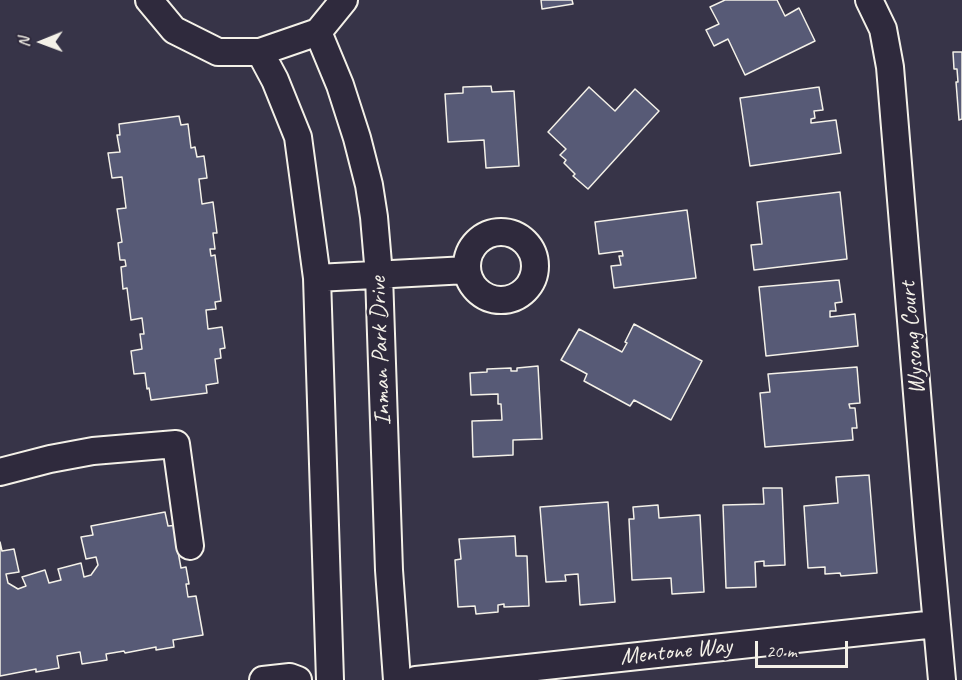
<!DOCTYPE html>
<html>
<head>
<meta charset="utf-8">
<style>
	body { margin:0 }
	#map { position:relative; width:962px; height:680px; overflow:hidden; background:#373448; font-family:Caveat,sans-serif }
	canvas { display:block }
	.north { position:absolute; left:12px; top:12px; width:60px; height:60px; -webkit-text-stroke:4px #2f2a3d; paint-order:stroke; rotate:269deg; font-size:16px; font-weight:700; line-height:24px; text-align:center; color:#f4f1e8 }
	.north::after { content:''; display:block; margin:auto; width:21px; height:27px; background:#f4f1e8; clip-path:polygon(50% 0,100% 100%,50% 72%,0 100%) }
	.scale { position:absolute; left:755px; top:641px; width:93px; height:27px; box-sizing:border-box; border:3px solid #f4f1e8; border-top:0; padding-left:8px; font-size:18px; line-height:21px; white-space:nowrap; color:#f4f1e8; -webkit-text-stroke:4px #2f2a3d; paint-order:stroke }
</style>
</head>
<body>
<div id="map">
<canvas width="962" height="680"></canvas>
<div class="north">N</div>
<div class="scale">20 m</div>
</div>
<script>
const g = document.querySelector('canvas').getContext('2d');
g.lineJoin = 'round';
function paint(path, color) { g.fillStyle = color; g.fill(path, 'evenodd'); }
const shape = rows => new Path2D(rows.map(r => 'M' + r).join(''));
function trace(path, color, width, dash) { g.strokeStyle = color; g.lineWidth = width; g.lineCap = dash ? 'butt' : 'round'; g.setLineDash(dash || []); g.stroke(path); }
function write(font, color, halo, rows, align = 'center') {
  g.font = font + ' Caveat,sans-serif'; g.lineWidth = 5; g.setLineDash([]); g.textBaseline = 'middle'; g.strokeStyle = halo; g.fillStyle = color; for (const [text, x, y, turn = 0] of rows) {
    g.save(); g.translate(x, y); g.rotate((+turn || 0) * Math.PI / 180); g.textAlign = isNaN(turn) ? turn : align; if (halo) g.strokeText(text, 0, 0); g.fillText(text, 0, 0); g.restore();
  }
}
const building = shape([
	[541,0,572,0,573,4,542,9,541,0],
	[725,0,777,0,785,16,799,8,815,41,745,75,728,39,714,46,706,30,719,24,710,7,725,0],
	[953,52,962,52,962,119,959,120,956,82,958,82,957,69,954,69,953,52],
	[491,86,492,92,514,91,519,166,486,168,484,140,448,142,445,94,463,93,463,87,491,86],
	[589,87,615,111,635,89,659,111,588,189,573,176,575,174,564,163,566,160,560,155,566,149,548,132,589,87],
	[819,87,823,110,814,111,815,118,811,119,811,123,836,120,841,153,750,166,740,98,819,87],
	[179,116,181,125,188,124,191,148,195,147,197,157,204,156,207,178,199,179,202,204,213,202,217,233,213,233,215,249,210,249,211,256,215,255,221,301,215,302,216,309,206,310,208,329,222,327,225,348,220,349,221,358,215,359,218,383,206,385,207,393,151,400,149,388,147,389,145,373,134,374,131,351,142,349,140,334,144,334,142,318,131,320,127,288,123,289,121,267,126,266,125,260,120,260,118,243,122,242,117,209,126,208,122,177,112,178,108,153,120,152,117,135,120,135,119,124,179,116],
	[840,192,847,259,754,270,751,245,762,244,757,202,840,192],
	[687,210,696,278,614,288,611,266,621,265,619,256,623,256,622,251,599,254,595,222,687,210],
	[839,280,842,302,835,303,836,311,830,311,830,317,855,314,858,346,766,356,759,287,839,280],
	[634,324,702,361,671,420,634,400,630,406,584,381,587,374,561,360,579,329,622,352,627,343,625,342,634,324],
	[538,366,542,439,513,440,513,455,473,457,472,421,502,420,501,404,498,404,498,394,471,395,470,373,487,372,487,369,511,368,511,371,517,371,517,368,538,366],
	[857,367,860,403,849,404,850,408,855,408,857,428,852,428,853,440,765,447,760,393,770,392,768,374,857,367],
	[869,475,877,573,841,576,840,573,825,574,825,567,808,568,804,506,838,503,836,477,869,475],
	[763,488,782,488,785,565,764,566,764,561,755,562,756,587,726,588,723,505,764,504,763,488],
	[608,502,615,602,580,605,578,574,565,575,566,581,546,582,540,507,608,502],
	[658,505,659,518,700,515,704,592,672,594,671,578,632,580,629,519,634,519,633,507,658,505],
	[165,512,168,526,179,525,182,545,177,546,181,568,186,567,189,584,186,584,188,597,196,596,203,635,173,640,174,647,156,650,156,647,125,653,124,651,106,654,107,660,82,664,80,652,57,656,59,668,36,672,36,669,0,676,0,542,2,551,14,549,19,572,6,574,8,583,18,589,26,586,22,577,45,570,49,583,61,580,58,569,81,563,84,577,91,575,98,565,96,557,86,559,81,537,93,535,91,526,165,512],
	[515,536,516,556,527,556,529,606,504,607,504,604,498,605,498,612,476,614,475,606,458,607,455,560,461,559,459,539,515,536]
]);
paint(building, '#575a76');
trace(building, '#f4f1e8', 1.5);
const street = shape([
	[149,0,174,30,218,52,260,52,318,32,344,0],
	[869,0,883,29,890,67,928,526,942,680],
	[318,32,340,85,357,138,369,185,374,217,379,275,389,570,397,680],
	[260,52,275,80,298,137,317,278,330,680],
	'467 266a34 34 0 1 1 68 0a34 34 0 1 1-68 0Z',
	[317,278,467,270],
	[0,472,50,459,93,451,176,444,190,546],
	[263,680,290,677,298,680],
	[416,680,936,624]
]);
trace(street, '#f4f1e8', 30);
trace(street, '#2f2a3d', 26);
write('24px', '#f4f1e8', '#2f2a3d', [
	["Wysong Court",913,338,-95],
	["Inman Park Drive",381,351,-92],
	["Mentone Way",676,652,-6]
]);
</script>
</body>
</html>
